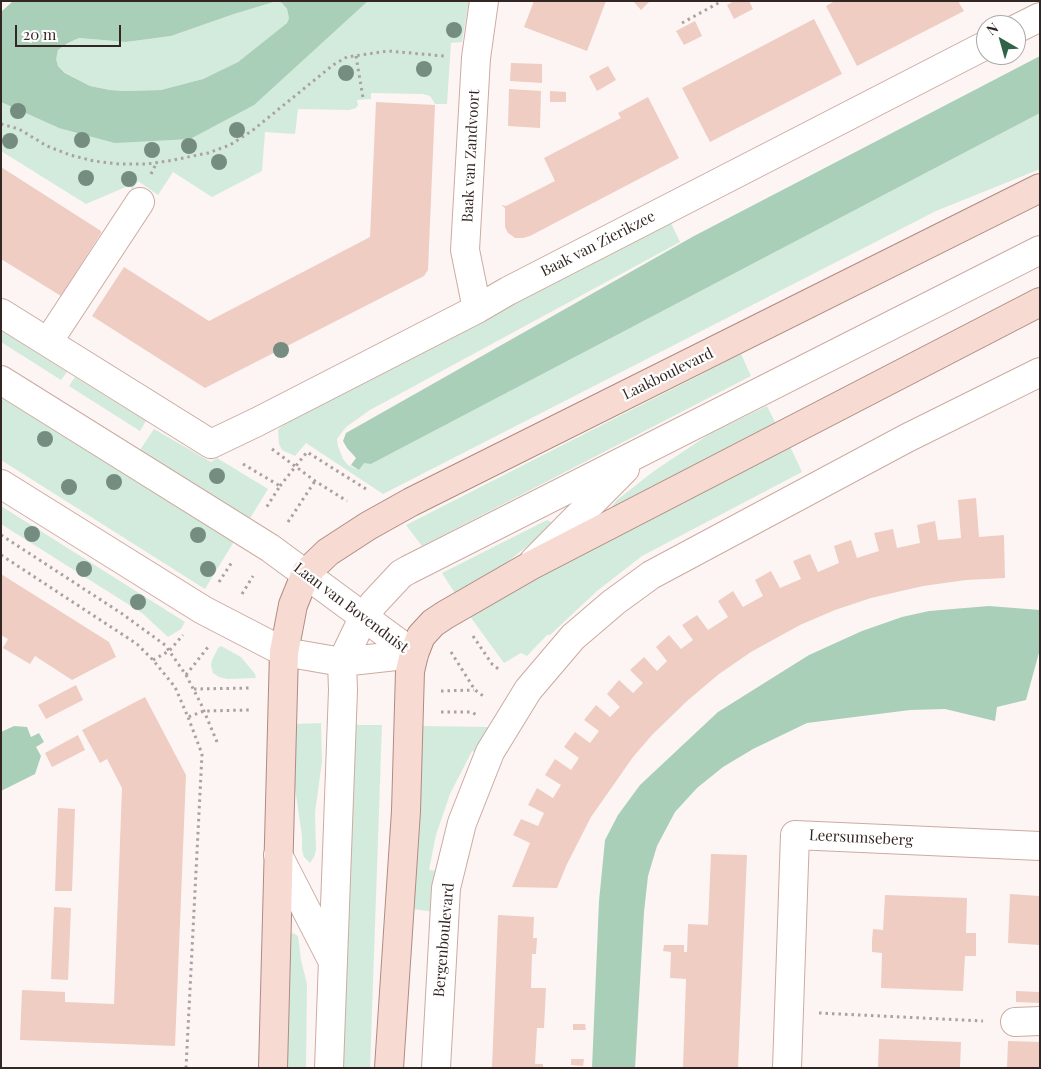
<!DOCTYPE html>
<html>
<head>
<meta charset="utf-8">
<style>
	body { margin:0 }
	#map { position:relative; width:1041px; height:1069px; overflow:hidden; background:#fcf5f3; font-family:"Playfair Display",serif }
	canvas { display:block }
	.frame { position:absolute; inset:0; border:2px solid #342723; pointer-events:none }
	.north { position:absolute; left:976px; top:15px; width:50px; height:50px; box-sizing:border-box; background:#fff; border:1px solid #aea9a7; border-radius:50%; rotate:322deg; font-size:14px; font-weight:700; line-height:20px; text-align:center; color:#342723 }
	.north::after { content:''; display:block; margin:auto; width:18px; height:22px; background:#306347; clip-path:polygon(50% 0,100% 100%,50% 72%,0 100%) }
	.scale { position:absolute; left:15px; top:25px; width:106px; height:22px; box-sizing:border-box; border:2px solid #342723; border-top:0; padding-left:6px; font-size:15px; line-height:18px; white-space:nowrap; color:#342723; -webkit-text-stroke:4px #fff; paint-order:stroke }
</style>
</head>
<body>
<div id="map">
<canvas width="1041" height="1069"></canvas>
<div class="frame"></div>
<div class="north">N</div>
<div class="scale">20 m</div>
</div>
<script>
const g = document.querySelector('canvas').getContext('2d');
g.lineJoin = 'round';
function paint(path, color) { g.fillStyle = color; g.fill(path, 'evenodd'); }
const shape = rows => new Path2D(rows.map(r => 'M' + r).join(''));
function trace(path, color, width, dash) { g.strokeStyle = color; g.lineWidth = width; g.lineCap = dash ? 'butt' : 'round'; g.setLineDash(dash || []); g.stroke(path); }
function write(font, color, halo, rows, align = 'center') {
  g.font = font + ' "Playfair Display",serif'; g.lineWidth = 4.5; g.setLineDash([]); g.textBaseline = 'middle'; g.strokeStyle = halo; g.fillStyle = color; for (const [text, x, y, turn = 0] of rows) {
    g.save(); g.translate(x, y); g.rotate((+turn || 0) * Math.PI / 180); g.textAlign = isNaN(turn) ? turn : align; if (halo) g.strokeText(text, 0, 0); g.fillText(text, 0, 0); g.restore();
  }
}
paint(shape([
	[277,1,282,3,287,9,289,18,287,23,238,62,203,79,161,90,124,91,110,90,90,86,66,73,58,66,55,59,58,50,68,43,79,38,126,42,171,36,234,14],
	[368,1,469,1,462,42,451,43,447,104,435,104,430,96,423,94,371,93,371,99,357,100,358,105,356,108,349,110,298,109,295,134,265,132,262,171,212,197,173,172,158,195,138,181,132,190,131,186,128,186,86,204,1,151,1,102,59,128,254,104],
	[1040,113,1040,169,936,211,383,494,306,443,295,456,282,450,279,444,278,430,286,422,671,223,680,242,370,410,346,427,337,439,338,446,343,459,348,465,359,470,364,462,371,464],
	[1,330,67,372,61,380,1,342],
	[741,354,751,376,422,546,406,525],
	[75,377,146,421,140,431,69,386],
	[1,393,235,540,205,589,1,460],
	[767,406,778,428,615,512,612,506,617,500,654,471,711,433],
	[154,429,211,462,217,458,268,489,249,520,136,456],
	[789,444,802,472,642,556,597,591,550,635,547,635,527,656,521,653,504,663,469,615,469,613],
	[1,506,185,622,181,629,168,637,142,613,1,524],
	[547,520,553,523,552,526,484,581,456,595,442,573],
	[221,646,241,657,251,669,255,674,256,678,227,679,219,677,213,673,211,665,212,660,218,648],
	[321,723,322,761,315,813,316,850,314,857,310,863,304,857,302,850,302,836,292,768,294,724],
	[355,725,382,725,370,1068,343,1068],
	[419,726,493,727,482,755,472,751,450,794,436,835,429,870,439,871,435,912,413,909],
	[293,933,298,936,301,960,307,984,306,1068,282,1068,290,935]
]), '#d3ebdc');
paint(shape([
	[368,1,254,105,190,139,115,143,59,128,1,102,1,12,12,2],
	[277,1,282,3,287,9,289,18,287,23,238,62,203,79,161,90,124,91,110,90,90,86,65,73,58,66,56,59,58,50,68,43,79,38,126,42,171,36,234,14],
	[1040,56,1040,113,371,464,364,463,359,470,351,465,356,458,347,448,343,441,346,433,694,236],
	[989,606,1040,610,1040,649,1026,700,997,707,995,721,945,709,910,710,807,723,753,749,723,767,697,788,675,812,657,846,648,876,644,912,635,1068,592,1068,599,901,605,840,618,815,640,785,718,712,809,655,862,631,902,617,929,611],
	[14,726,27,727,31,737,39,733,44,742,36,747,41,756,35,774,1,791,1,732]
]), '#a9cfb8');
paint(shape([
	[534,1,606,1,587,51,524,27],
	[633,1,650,1,641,10],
	[734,1,749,1,753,9,734,19,727,5],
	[835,1,958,1,964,11,857,66,826,6],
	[814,19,842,74,710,142,682,88],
	[695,21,702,36,684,45,676,31],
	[511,63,542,64,542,83,510,81],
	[608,66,616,80,597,91,589,76],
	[509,89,541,91,540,128,508,126],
	[550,91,566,92,566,102,550,102],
	[648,97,679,158,530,236,523,238,515,238,508,233,505,227,505,208,501,205,506,206,555,181,544,158,621,118,618,113],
	[376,102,435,105,428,270,424,276,205,388,92,316,124,267,209,321,370,237],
	[1,167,101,231,101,233,61,296,1,259],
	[976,498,979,537,1004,535,1005,578,966,580,923,586,871,598,835,610,800,625,751,652,719,674,687,701,652,735,633,757,591,817,567,864,557,888,512,887,530,843,513,835,521,819,538,826,544,813,528,805,537,788,553,798,561,785,545,775,555,759,571,770,579,758,564,747,575,732,590,743,599,731,584,720,596,705,610,717,620,707,607,694,619,680,633,693,643,683,630,670,644,657,657,671,667,661,656,647,669,635,681,649,693,640,682,625,697,615,708,630,728,617,718,601,733,591,743,607,763,596,755,580,771,571,780,588,801,579,793,561,810,554,818,572,839,563,834,546,851,540,857,558,879,551,874,533,893,529,897,548,920,543,917,525,935,521,938,540,961,538,958,500],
	[1,574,109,642,116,657,72,680,35,656,30,664,3,648,8,639,1,635],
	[76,685,83,700,46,719,38,705],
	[145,697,186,775,175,1046,20,1040,22,990,65,992,65,1002,114,1004,122,788,107,759,100,763,82,730],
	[78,735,85,750,52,767,45,753],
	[58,808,75,809,72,891,55,891],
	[711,854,747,855,738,1068,683,1068,686,979,670,978,671,952,663,951,664,945,684,945,684,952,687,952,688,924,708,925],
	[1010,894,1040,896,1040,945,1008,943],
	[885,895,967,898,966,933,976,933,976,956,965,956,963,991,881,988,882,953,872,952,872,941,873,929,883,930],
	[54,907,71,908,68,980,51,979],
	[498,915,534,917,533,938,537,938,536,954,532,954,531,988,546,988,544,1028,537,1028,535,1064,543,1064,543,1068,492,1068],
	[1016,991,1040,992,1040,1003,1016,1002],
	[573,1024,585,1024,586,1030,573,1030],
	[879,1039,961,1042,960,1068,878,1068],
	[1008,1041,1040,1042,1040,1068,1007,1068],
	[571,1059,584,1059,583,1066,571,1065]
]), '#efcdc2');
const minor = shape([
	[1016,29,1040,17],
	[477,309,465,250,476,58,484,1],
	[1,313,211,444,257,422,477,309,508,291,986,45],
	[48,342,140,202],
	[1,380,270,548,414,654],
	[1,484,203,610,284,652,342,662,414,654],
	[534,561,625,469],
	[278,855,331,958],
	[1015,1022,1040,1021],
	[329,1068,343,690,342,662,364,616,374,603,401,574,408,570,1040,250],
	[436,1068,446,888,462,823,490,752,528,690,573,637,614,602,651,575,907,438,1040,372],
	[787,1068,795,835,1040,846]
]);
const major = shape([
	[273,1068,284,652,293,605,306,573,328,552,368,526,411,502,1040,188],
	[389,1068,406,811,410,671,414,654,421,636,433,623,445,615,530,566,1040,302]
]);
trace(minor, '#ccaba1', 30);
trace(major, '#b08b81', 30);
trace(shape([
	[682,23,722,1],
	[356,56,363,98],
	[1,124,19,129,47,146,70,155,94,161,119,164,147,164,168,161,208,153,230,145,253,130,333,65,347,57,388,51,444,56],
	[151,174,157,162],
	[272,449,315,481,347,501],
	[243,464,280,486,266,508],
	[280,486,307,452,366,489],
	[288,522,315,481],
	[1,535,121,613,165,645,186,675,201,704,217,742],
	[1,555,137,644,153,660,175,687,188,717,204,711,250,710],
	[219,582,232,562],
	[242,594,253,576],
	[473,636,492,664,501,671],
	[451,652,475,690,486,698],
	[153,660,169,651,183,635],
	[186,675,208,647],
	[194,689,252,688],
	[441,691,474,690],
	[441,712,471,712,477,715],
	[819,1013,983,1021],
	[186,1068,202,754,188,717]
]), '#aba19e', 3, [2.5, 4]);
trace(minor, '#fff', 28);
trace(major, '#f7dad1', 28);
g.fillStyle = '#758d80';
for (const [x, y] of [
	[454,30],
	[424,69],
	[346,73],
	[18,111],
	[237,130],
	[82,140],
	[10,141],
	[189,146],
	[152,150],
	[219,162],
	[86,178],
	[129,179],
	[281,350],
	[45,439],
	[217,476],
	[114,482],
	[69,487],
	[32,534],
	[198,535],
	[84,569],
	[208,569],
	[138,602]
]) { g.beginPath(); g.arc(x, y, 8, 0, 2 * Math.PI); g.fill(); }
write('15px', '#342723', '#fff', [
	["Baak van Zandvoort",471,156,-87],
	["Baak van Zierikzee",598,244,-27],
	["Laakboulevard",668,374,-26],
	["Laan van Bovenduist",351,608,37],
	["Leersumseberg",861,838,3],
	["Bergenboulevard",444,940,-85]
]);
</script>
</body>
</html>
